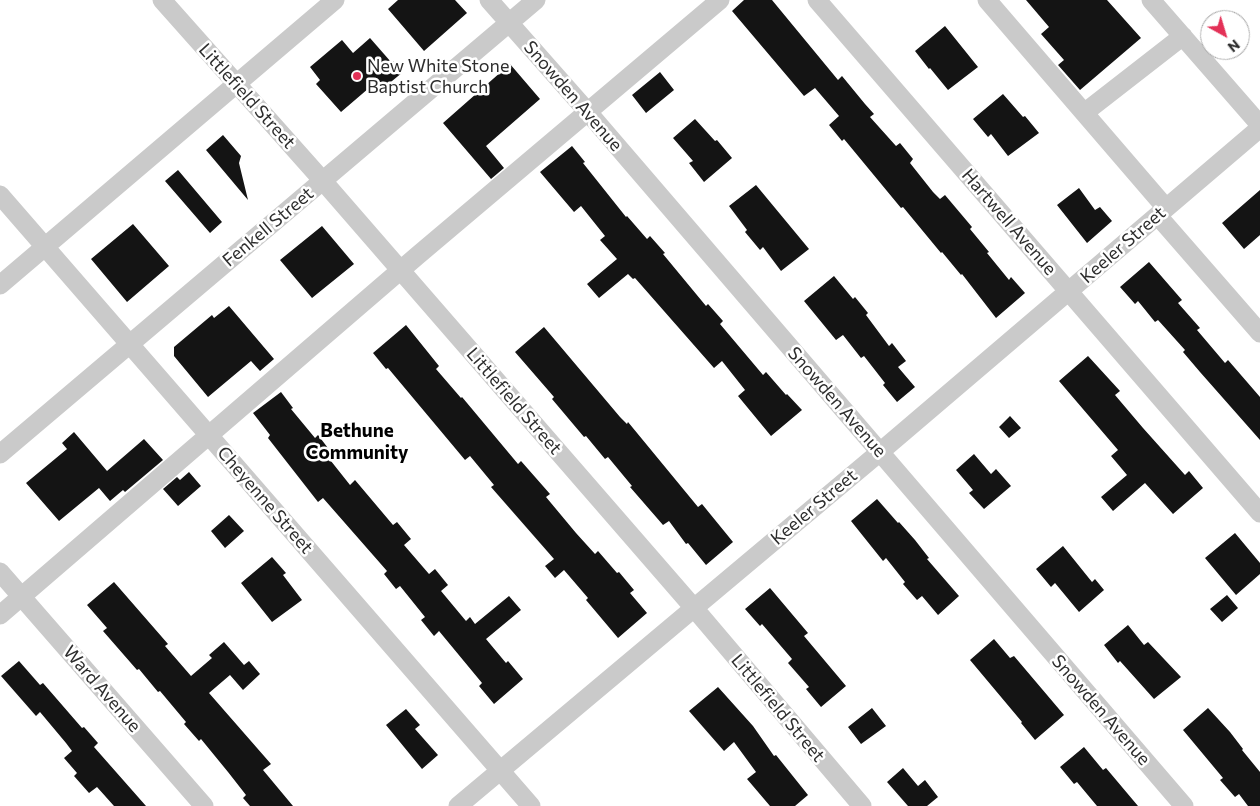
<!DOCTYPE html>
<html>
<head>
<meta charset="utf-8">
<style>
	body { margin:0 }
	#map { position:relative; width:1260px; height:806px; overflow:hidden; background:#fff; font-family:Commissioner,sans-serif }
	canvas { display:block }
	.north { position:absolute; left:1200px; top:10px; width:50px; height:50px; box-sizing:border-box; background:#fff; border:1px solid #ababab; border-radius:50%; rotate:141deg; font-size:14px; font-weight:700; line-height:20px; text-align:center; color:#2d2d2d }
	.north::after { content:''; display:block; margin:auto; width:18px; height:22px; background:#e33157; clip-path:polygon(50% 0,100% 100%,50% 72%,0 100%) }
</style>
</head>
<body>
<div id="map">
<canvas width="1260" height="806"></canvas>
<div class="north">N</div>
</div>
<script>
const g = document.querySelector('canvas').getContext('2d');
g.lineJoin = 'round';
function paint(path, color) { g.fillStyle = color; g.fill(path, 'evenodd'); }
const shape = rows => new Path2D(rows.map(r => 'M' + r).join(''));
function trace(path, color, width, dash) { g.strokeStyle = color; g.lineWidth = width; g.lineCap = dash ? 'butt' : 'round'; g.setLineDash(dash || []); g.stroke(path); }
function write(font, color, halo, rows, align = 'center') {
  g.font = font + ' Commissioner,sans-serif'; g.lineWidth = 5; g.setLineDash([]); g.textBaseline = 'middle'; g.strokeStyle = halo; g.fillStyle = color; for (const [text, x, y, turn = 0] of rows) {
    g.save(); g.translate(x, y); g.rotate((+turn || 0) * Math.PI / 180); g.textAlign = isNaN(turn) ? turn : align; if (halo) g.strokeText(text, 0, 0); g.fillText(text, 0, 0); g.restore();
  }
}
paint(shape([
	[398,0,455,0,467,13,424,51,388,9],
	[744,0,772,0,838,80,842,76,865,104,874,114,870,117,896,146,900,143,913,159,910,163,933,192,940,199,945,195,972,227,970,229,989,252,987,253,1009,280,1011,277,1025,293,996,318,962,274,961,275,942,252,941,253,903,207,901,208,844,139,842,141,829,125,839,116,815,88,804,96,732,11],
	[1026,0,1107,0,1141,38,1080,90,1058,65,1064,60,1041,34,1049,27],
	[945,26,978,67,948,90,930,68,929,69,915,51],
	[370,38,391,62,393,61,403,72,375,95,369,88,341,112,316,84,320,80,310,67,342,40,353,53],
	[510,64,540,99,486,146,504,168,491,179,443,123],
	[660,72,674,90,646,113,632,95],
	[1003,94,1023,117,1025,116,1039,133,1008,156,991,134,988,137,973,119],
	[695,119,715,141,717,140,732,158,704,182,689,163,693,161,673,138],
	[223,135,241,156,239,163,248,200,206,150],
	[572,146,585,162,583,163,626,217,627,216,647,239,650,236,665,253,663,254,706,306,708,304,723,321,720,324,763,375,766,372,786,395,787,394,802,410,771,436,738,396,745,390,722,361,714,368,635,278,633,279,628,274,599,298,587,284,617,259,600,240,605,236,581,206,574,212,540,172],
	[178,170,222,222,210,233,165,181],
	[756,185,809,249,781,271,763,247,760,250,745,232,747,230,729,206],
	[1079,188,1095,210,1100,207,1112,221,1087,243,1057,205],
	[1260,190,1260,235,1244,249,1222,223],
	[133,224,169,266,127,302,91,259],
	[322,226,354,264,312,298,280,260],
	[1149,262,1182,300,1178,303,1200,328,1197,330,1225,363,1228,360,1260,397,1260,440,1200,372,1183,352,1185,350,1158,320,1155,322,1138,301,1135,304,1120,287],
	[834,276,853,299,855,297,868,313,866,315,889,346,892,343,906,361,898,367,915,387,897,402,883,385,885,383,864,356,861,358,843,335,836,340,804,301],
	[229,306,274,359,260,371,251,361,208,397,174,356,174,347,212,315,214,318],
	[406,325,439,366,436,369,461,398,462,397,518,464,521,461,550,494,546,497,576,533,595,554,598,551,617,573,619,572,634,590,630,593,647,613,618,638,586,600,588,598,564,570,555,578,545,566,554,559,491,487,494,485,470,456,465,460,388,368,386,369,373,353],
	[544,327,620,417,627,424,628,422,698,507,702,504,733,542,706,565,688,543,686,544,669,521,663,525,630,487,632,486,608,457,605,459,586,436,584,437,552,399,554,397,515,352],
	[1088,356,1120,391,1115,395,1143,428,1185,475,1189,471,1203,488,1173,514,1145,483,1113,511,1101,497,1127,475,1111,456,1118,450,1059,381],
	[281,392,293,408,291,409,315,438,318,435,331,452,327,456,350,485,355,480,393,525,397,522,411,539,404,545,429,574,435,569,448,585,441,591,466,621,470,617,475,624,509,596,521,610,486,639,506,663,508,661,523,679,494,704,479,686,482,683,439,631,434,636,421,620,425,617,400,586,396,589,384,574,387,571,323,498,318,502,268,438,270,435,253,413],
	[1010,416,1021,428,1009,438,999,427],
	[74,432,107,471,144,439,163,460,125,492,123,490,110,501,99,488,59,521,26,483,67,449,62,443],
	[974,454,991,474,996,469,1011,486,984,509,969,493,973,490,956,470],
	[189,472,201,486,178,506,163,489,177,477,180,480],
	[877,499,898,523,899,522,915,540,929,558,927,559,959,596,938,615,922,596,917,600,903,584,905,582,886,558,883,561,851,521],
	[229,515,244,531,225,548,211,531],
	[1235,533,1260,563,1260,574,1236,595,1205,558],
	[1063,546,1092,582,1095,579,1104,590,1079,612,1055,583,1051,587,1036,569],
	[272,557,286,573,283,575,302,600,272,622,241,583],
	[114,582,168,644,165,646,191,676,212,658,209,655,224,642,244,665,249,661,260,674,243,690,230,675,209,693,271,764,263,770,293,806,250,806,243,798,246,795,228,772,201,739,199,741,184,724,186,722,160,691,158,692,139,669,137,670,103,631,107,628,87,605],
	[770,588,808,633,804,636,846,686,821,707,806,689,809,687,788,663,792,659,762,624,760,626,745,609],
	[1227,595,1238,608,1222,622,1210,609],
	[1128,625,1144,645,1148,642,1181,677,1154,699,1120,661,1118,663,1104,645],
	[994,639,1010,658,1014,656,1064,715,1035,740,1021,723,1022,722,970,660],
	[19,661,40,685,43,683,82,728,84,727,98,743,94,747,146,806,114,806,97,787,89,793,74,776,77,773,64,758,72,751,66,743,40,712,36,716,1,676],
	[718,687,753,726,774,756,776,755,808,795,795,806,770,806,747,779,756,772,734,742,724,751,689,711],
	[872,708,886,726,861,744,848,727],
	[1208,708,1230,732,1243,749,1242,750,1260,772,1260,806,1248,806,1239,794,1235,797,1220,780,1223,778,1183,730],
	[406,709,420,725,415,729,438,755,422,769,386,725],
	[1084,747,1103,770,1106,768,1138,806,1097,806,1077,782,1074,784,1060,767],
	[903,768,918,786,925,780,938,797,927,806,908,806,887,782]
]), '#141414');
trace(shape([
	[162,0,323,181,694,608,862,806],
	[489,0,587,111,1184,806],
	[817,0,1260,513],
	[987,0,1166,208],
	[1151,0,1260,125],
	[1084,113,1183,36],
	[0,195,531,806],
	[1158,216,1260,333],
	[0,285,335,0],
	[0,454,536,0],
	[0,572,204,806],
	[0,615,417,256,720,0],
	[458,806,880,452,1260,128]
]), '#cacaca', 19);
for (const [x, y, r, color] of [
	[357,76,5,"#e33157"]
]) { const dot = new Path2D(); dot.arc(x, y, r, 0, 2 * Math.PI); g.fillStyle = color; g.fill(dot); trace(dot, '#fff', 2); }
write('18px', '#2d2d2d', '#fff', [
	["New White Stone",367,66],
	["Baptist Church",367,87]
], 'left');
write('18px', '#2d2d2d', '#fff', [
	["Littlefield Street",247,96,48],
	["Snowden Avenue",573,96,49],
	["Hartwell Avenue",1009,222,49],
	["Fenkell Street",268,227,-40],
	["Keeler Street",1123,245,-41],
	["Littlefield Street",514,401,49],
	["Snowden Avenue",837,402,49],
	["Cheyenne Street",265,500,49],
	["Keeler Street",814,507,-40],
	["Ward Avenue",102,689,49],
	["Littlefield Street",778,708,50],
	["Snowden Avenue",1101,710,49]
]);
write('bold 19px', '#000', '#fff', [
	["Bethune",357,431],
	["Community",357,453]
]);
</script>
</body>
</html>
